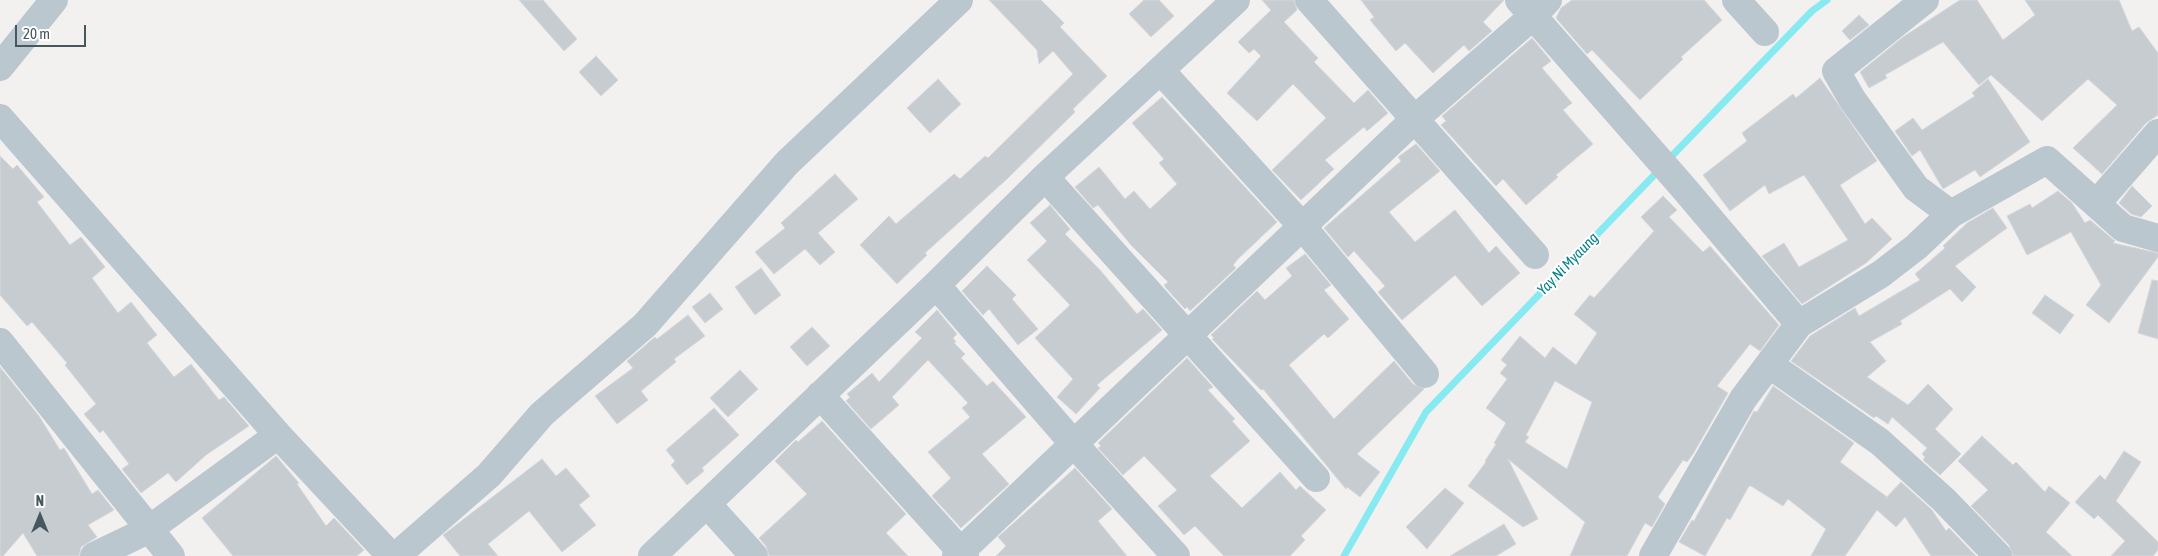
<!DOCTYPE html>
<html>
<head>
<meta charset="utf-8">
<style>
	body { margin:0 }
	#map { position:relative; width:2158px; height:556px; overflow:hidden; background:#f3f0f0; font-family:"Asap Condensed",sans-serif }
	canvas { display:block }
	.north { position:absolute; left:15px; top:491px; width:50px; height:50px; -webkit-text-stroke:4px #fff; paint-order:stroke; rotate:0deg; font-size:14px; font-weight:700; line-height:20px; text-align:center; color:#47575f }
	.north::after { content:''; display:block; margin:auto; width:18px; height:22px; background:#47575f; clip-path:polygon(50% 0,100% 100%,50% 72%,0 100%) }
	.scale { position:absolute; left:15px; top:25px; width:71px; height:22px; box-sizing:border-box; border:2px solid #47575f; border-top:0; padding-left:6px; font-size:15px; line-height:18px; white-space:nowrap; color:#47575f; -webkit-text-stroke:4px #fff; paint-order:stroke }
</style>
</head>
<body>
<div id="map">
<canvas width="2158" height="556"></canvas>
<div class="north">N</div>
<div class="scale">20 m</div>
</div>
<script>
const g = document.querySelector('canvas').getContext('2d');
g.lineJoin = 'round';
const shape = rows => new Path2D(rows.map(r => 'M' + r).join(''));
function trace(path, color, width, dash) { g.strokeStyle = color; g.lineWidth = width; g.lineCap = dash ? 'butt' : 'round'; g.setLineDash(dash || []); g.stroke(path); }
function paint(path, color) { g.fillStyle = color; g.fill(path, 'evenodd'); }
function write(font, color, halo, rows, align = 'center') {
  g.font = font + ' "Asap Condensed",sans-serif'; g.lineWidth = 4; g.setLineDash([]); g.textBaseline = 'middle'; g.strokeStyle = halo; g.fillStyle = color; for (const [text, x, y, turn = 0] of rows) {
    g.save(); g.translate(x, y); g.rotate((+turn || 0) * Math.PI / 180); g.textAlign = isNaN(turn) ? turn : align; if (halo) g.strokeText(text, 0, 0); g.fillText(text, 0, 0); g.restore();
  }
}
trace(shape([
	[1667,161,1812,11,1827,0],
	[1344,556,1426,412,1660,169]
]), '#88eaf1', 7);
const building = shape([
	[519,0,543,0,577,39,564,51,519,0],
	[989,0,1041,0,1064,23,1060,27,1107,76,1073,109,1075,112,1007,179,925,253,927,255,897,284,860,245,889,216,896,224,954,174,960,179,985,156,988,158,1073,74,1053,51,1039,64,1037,50,989,0],
	[1144,0,1159,0,1174,16,1151,37,1129,14,1144,0],
	[1262,0,1294,0,1297,10,1284,22,1318,58,1314,62,1354,103,1368,90,1388,113,1367,131,1364,127,1325,160,1334,169,1301,200,1272,170,1326,118,1293,84,1257,121,1227,93,1261,56,1254,49,1249,53,1238,42,1271,10,1262,0],
	[1361,0,1504,0,1483,22,1492,31,1469,51,1464,45,1433,73,1405,43,1396,51,1370,20,1374,17,1361,0],
	[1572,0,1704,0,1722,20,1681,57,1683,59,1640,100,1592,50,1587,54,1556,18,1561,8,1572,0],
	[1960,0,1977,0,2003,40,2035,15,2025,0,2119,0,2132,31,2139,27,2158,53,2158,115,2146,123,2102,174,2073,148,2117,105,2088,79,2042,121,1991,75,1979,85,1943,42,1885,75,1887,78,1869,88,1860,72,1903,37,1960,0],
	[1859,15,1869,25,1850,40,1842,31,1859,15],
	[1532,38,1551,61,1542,68,1572,103,1563,110,1593,144,1556,175,1558,177,1526,205,1503,179,1496,186,1441,125,1446,121,1442,116,1532,38],
	[596,56,618,80,601,96,579,72,596,56],
	[1820,78,1877,161,1840,185,1865,224,1872,218,1892,239,1866,263,1802,304,1762,256,1784,243,1799,267,1848,240,1804,175,1769,194,1765,185,1730,211,1703,175,1747,141,1742,133,1793,94,1796,98,1820,78],
	[938,79,961,104,930,133,907,108,938,79],
	[1988,79,2030,142,1980,177,1975,170,1943,189,1920,150,1912,156,1895,131,1913,118,1922,130,1975,96,1972,93,1988,79],
	[1162,97,1277,222,1239,258,1233,265,1236,268,1190,311,1187,307,1185,309,1166,288,1164,285,1168,282,1131,245,1098,205,1093,208,1075,187,1099,167,1125,199,1134,191,1150,209,1177,184,1159,163,1164,159,1132,123,1162,97],
	[1416,144,1440,171,1389,212,1415,242,1455,210,1489,253,1496,246,1520,273,1482,306,1455,275,1402,320,1378,292,1385,286,1354,251,1348,257,1324,228,1401,161,1398,157,1416,144],
	[0,156,13,169,17,165,44,197,37,202,70,245,81,237,105,267,92,278,118,313,131,302,157,335,147,343,174,377,191,364,219,400,224,397,249,426,206,455,176,482,168,473,141,493,122,469,129,464,103,430,100,433,84,414,96,404,65,365,67,363,32,322,27,326,0,295,0,156],
	[835,174,858,199,818,233,835,252,820,265,805,249,774,274,755,252,785,228,781,223,835,174],
	[2132,186,2152,206,2141,217,2131,214,2119,203,2132,186],
	[2058,191,2072,203,2085,223,2090,220,2115,241,2113,243,2158,253,2158,257,2109,323,2086,305,2101,285,2071,232,2027,255,2007,216,2030,204,2032,208,2058,191],
	[1663,196,1677,210,1669,217,1703,252,1710,246,1779,325,1760,351,1750,344,1717,386,1728,393,1693,454,1687,462,1683,460,1658,497,1665,504,1652,527,1645,523,1627,556,1570,556,1585,522,1508,459,1538,519,1523,527,1468,486,1486,462,1485,461,1496,444,1494,443,1506,423,1486,408,1507,379,1500,373,1507,365,1501,360,1520,336,1545,358,1553,347,1576,365,1597,333,1574,314,1590,295,1594,298,1654,231,1641,217,1663,196],
	[1555,381,1592,402,1567,469,1525,442,1529,437,1526,435,1555,381],
	[1050,205,1070,229,1065,234,1100,270,1137,314,1143,309,1162,330,1097,385,1100,388,1076,414,1057,397,1073,379,1035,338,1070,305,1027,260,1047,241,1030,223,1050,205],
	[1993,208,2007,228,1955,266,1976,287,1962,302,1950,289,1900,321,1902,324,1870,342,1886,361,1867,377,1908,405,1928,384,1953,409,1935,429,1961,454,1940,475,1923,460,1925,457,1922,454,1927,448,1892,417,1888,424,1876,416,1874,418,1791,361,1810,336,1855,308,1859,316,1920,280,1915,274,1945,248,1943,246,1967,223,1993,208],
	[1305,254,1331,285,1324,290,1349,319,1328,338,1324,334,1289,365,1334,419,1394,361,1413,384,1424,389,1357,454,1380,472,1360,497,1347,487,1346,489,1263,389,1261,390,1212,339,1214,338,1211,335,1257,291,1265,300,1292,276,1286,268,1305,254],
	[987,266,1016,295,1012,299,1038,329,1018,345,989,309,983,315,962,291,987,266],
	[761,268,781,295,755,315,735,287,761,268],
	[2152,280,2158,281,2158,339,2138,333,2152,280],
	[710,293,723,309,705,323,692,307,710,293],
	[2045,295,2074,315,2060,334,2032,313,2045,295],
	[937,310,957,334,953,338,956,342,954,343,965,354,961,358,987,386,993,381,1026,417,982,454,1009,484,961,528,932,496,951,478,928,452,970,417,962,408,968,403,928,360,892,397,899,405,871,429,846,401,850,397,847,394,872,373,879,382,922,338,915,332,937,310],
	[688,315,705,336,674,359,676,362,641,391,648,400,617,424,595,396,633,368,627,361,655,337,657,339,688,315],
	[812,327,830,346,807,366,790,347,812,327],
	[1187,358,1213,387,1208,390,1235,419,1232,421,1250,441,1210,476,1242,508,1280,472,1296,490,1300,486,1326,510,1301,536,1305,540,1290,556,1224,556,1195,526,1184,535,1158,506,1177,490,1144,456,1123,475,1098,448,1101,446,1098,443,1187,358],
	[0,367,39,416,60,450,64,448,92,494,98,490,114,510,88,525,97,537,81,547,79,556,37,556,23,533,3,556,0,556,0,367],
	[740,370,758,389,728,417,710,398,740,370],
	[1773,386,1854,443,1840,462,1887,497,1885,499,1901,482,1932,510,1946,531,1949,528,1976,556,1931,556,1905,517,1896,527,1877,510,1845,556,1811,556,1826,529,1788,499,1783,506,1751,486,1749,486,1730,520,1727,518,1705,556,1679,542,1692,520,1694,521,1754,411,1757,412,1773,386],
	[714,408,739,435,702,468,704,471,687,485,671,465,675,461,666,450,714,408],
	[822,421,906,514,886,533,908,556,769,556,766,546,759,538,807,494,775,461,796,440,798,442,822,421],
	[1982,436,2013,465,2016,462,2045,492,2049,486,2070,503,2046,532,2072,556,2013,556,2009,545,1971,506,1988,490,1958,461,1982,436],
	[2124,451,2141,462,2116,501,2158,542,2158,550,2153,556,2111,556,2125,541,2098,515,2094,519,2075,502,2100,475,2105,480,2124,451],
	[276,456,299,483,297,484,326,526,334,518,364,550,357,556,233,556,202,518,276,456],
	[542,459,556,476,566,468,590,496,579,505,596,525,562,552,529,511,488,544,498,556,460,556,443,535,542,459],
	[1075,468,1112,509,1098,521,1127,556,996,556,1006,546,998,537,1075,468],
	[1445,488,1464,503,1427,549,1406,527,1445,488],
	[1504,524,1516,544,1496,556,1450,556,1504,524]
]);
paint(building, '#c7ccd0');
trace(building, '#d4d7dc', 1);
trace(shape([
	[1309,0,1535,255],
	[1519,0,1682,186,1799,324],
	[1736,0,1765,32],
	[1925,0,1836,71,1852,99,1916,188,1951,214],
	[0,67,54,0],
	[1161,71,1302,226,1425,374],
	[0,118,278,435,391,556],
	[1045,177,1316,478],
	[2097,203,2158,133],
	[936,285,1073,443,1176,556],
	[0,342,171,556],
	[1770,365,1880,442,1944,500,1998,556],
	[820,395,965,556],
	[707,504,754,556],
	[94,556,148,530,278,435],
	[396,556,489,475,542,414,645,325,787,163,959,0],
	[652,556,936,285,1045,177,1236,0],
	[956,556,1416,118,1533,16,1548,0],
	[1653,556,1743,399,1799,324,1881,274,1916,247,1951,214,2047,160,2123,228,2158,238]
]), '#bbc7ce', 28);
write('italic 15px', '#08828b', '#fff', [
	["Yay Ni Myaung",1568,264,-46]
]);
</script>
</body>
</html>
